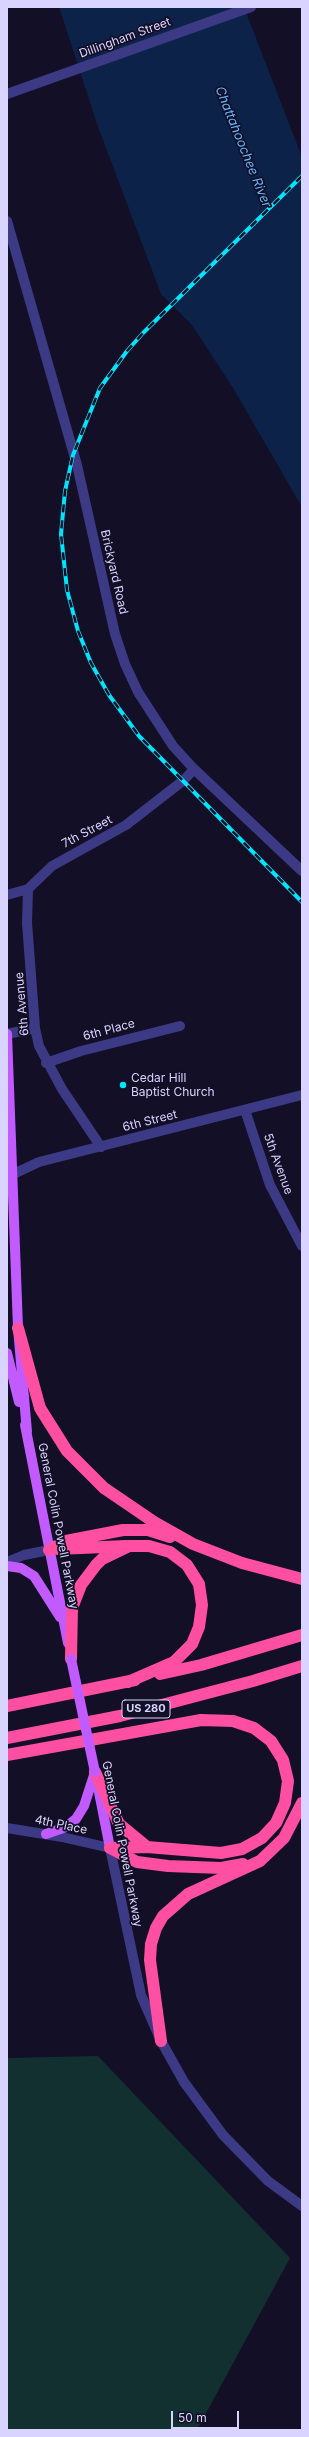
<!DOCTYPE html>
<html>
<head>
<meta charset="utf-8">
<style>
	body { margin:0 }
	#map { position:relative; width:309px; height:2437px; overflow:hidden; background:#130f26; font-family:Inter,sans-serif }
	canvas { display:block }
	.frame { position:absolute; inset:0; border:8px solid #d9d4ff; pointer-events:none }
	.scale { position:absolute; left:171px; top:2411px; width:68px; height:18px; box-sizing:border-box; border:2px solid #d9d4ff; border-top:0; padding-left:5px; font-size:12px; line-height:14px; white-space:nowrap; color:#d9d4ff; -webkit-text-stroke:3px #130f26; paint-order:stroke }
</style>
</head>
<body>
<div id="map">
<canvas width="309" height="2437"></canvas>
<div class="frame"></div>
<div class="scale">50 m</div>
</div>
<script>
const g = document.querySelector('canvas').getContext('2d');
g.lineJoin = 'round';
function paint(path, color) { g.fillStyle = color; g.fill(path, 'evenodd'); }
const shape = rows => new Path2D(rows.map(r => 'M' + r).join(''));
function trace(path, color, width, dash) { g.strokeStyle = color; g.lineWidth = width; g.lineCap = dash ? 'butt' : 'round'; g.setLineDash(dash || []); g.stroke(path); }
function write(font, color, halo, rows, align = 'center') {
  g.font = font + ' Inter,sans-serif'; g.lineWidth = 3.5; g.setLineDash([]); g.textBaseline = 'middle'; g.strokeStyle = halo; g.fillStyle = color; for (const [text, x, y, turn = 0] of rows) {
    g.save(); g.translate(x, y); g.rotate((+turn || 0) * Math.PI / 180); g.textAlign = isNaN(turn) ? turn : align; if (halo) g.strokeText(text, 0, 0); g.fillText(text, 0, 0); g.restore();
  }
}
paint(shape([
	[98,2056,290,2258,197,2430,7,2430,7,2058]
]), '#12302f');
paint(shape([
	[59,7,244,7,302,157,302,507,233,388,192,325,161,294,97,124]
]), '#0c2248');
trace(shape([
	[7,94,251,7],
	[7,221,77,465,115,634,125,664,138,692,173,746,194,769,302,871],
	[28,889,27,923,35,1028,39,1046,62,1089,101,1147],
	[7,895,28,889,52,866,126,825,184,780,194,769],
	[7,1034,35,1028],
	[46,1063,81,1051,180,1026],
	[245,1110,270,1185,302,1246],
	[7,1177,39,1162,302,1095],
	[7,1562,24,1555,49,1550],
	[7,1828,62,1837,110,1848,141,1995,161,2041,184,2082,223,2135,268,2181,302,2206]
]), '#3d3a85', 10);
trace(shape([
	[7,1034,18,1328,27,1432],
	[7,1353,19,1402],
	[25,1425,68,1643],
	[7,1566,21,1568,34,1576,60,1617],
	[97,1782,110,1848],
	[46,1834,66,1827,76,1819,84,1806,95,1772]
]), '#c25bff', 10);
trace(shape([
	[18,1328,40,1408,67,1451,104,1488,154,1522,193,1544,242,1563,302,1579],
	[58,1549,126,1546],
	[49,1550,66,1541,123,1530,148,1530,170,1537],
	[71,1659,72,1608,81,1585,96,1565,102,1559,129,1546,149,1546,170,1552,187,1565,199,1584,202,1605,199,1627,192,1644,174,1662,128,1682],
	[160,1674,201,1665,302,1635],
	[7,1706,135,1680],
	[7,1738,120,1716,253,1681,302,1666],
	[7,1755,201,1720,233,1721,254,1728,271,1741,283,1760,288,1781,285,1803,276,1823,262,1838,242,1849,221,1853,147,1847,110,1848],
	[95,1772,119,1824,147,1847],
	[110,1848,137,1862,168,1866,221,1868,243,1864],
	[161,2041,150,1960,151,1944,156,1928,163,1916,188,1894,260,1861,284,1838,302,1803]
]), '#ff4fa3', 12);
const rail = shape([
	[302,176,143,333,127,351,100,388,73,455,65,491,61,534,67,590,78,631,91,663,109,695,139,736,302,902]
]);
trace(rail, '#00e5ff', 4);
trace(rail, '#130f26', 2.5, [8]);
trace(shape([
	[71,1659,95,1772]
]), '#c25bff', 10);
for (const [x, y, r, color] of [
	[123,1085,4,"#00e5ff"]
]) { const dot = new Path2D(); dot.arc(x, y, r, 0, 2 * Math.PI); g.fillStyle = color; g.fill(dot); trace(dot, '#130f26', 1.5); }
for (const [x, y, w] of [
	[146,1709,48]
]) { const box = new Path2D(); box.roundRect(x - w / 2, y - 9, w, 18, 3); g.fillStyle = '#130f26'; g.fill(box); trace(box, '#d9d4ff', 1); }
write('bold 11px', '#d9d4ff', null, [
	["US 280",146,1709]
]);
write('12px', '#d9d4ff', '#130f26', [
	["Dillingham Street",125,38,-20],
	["Brickyard Road",114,572,77],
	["7th Street",87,832,-28],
	["6th Avenue",22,1004,-95],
	["6th Place",109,1030,-15],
	["6th Street",150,1121,-14],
	["5th Avenue",278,1164,70],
	["General Colin Powell Parkway",58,1526,79],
	["4th Place",61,1825,12],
	["General Colin Powell Parkway",122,1844,79]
]);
write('12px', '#d9d4ff', '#130f26', [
	["Cedar Hill",131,1078],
	["Baptist Church",131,1092]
], 'left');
write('italic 13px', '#62b6ff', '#130f26', [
	["Chattahoochee River",243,147,68]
]);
</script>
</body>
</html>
